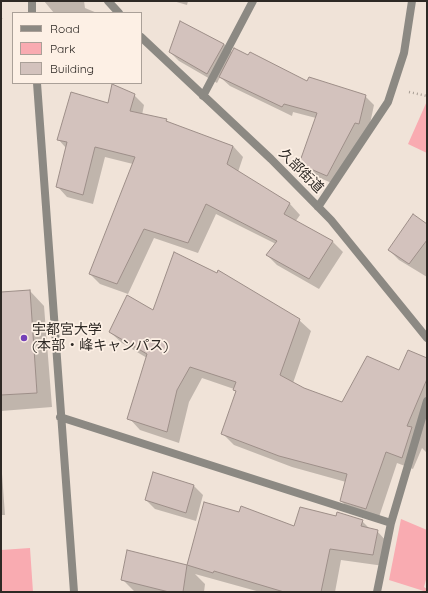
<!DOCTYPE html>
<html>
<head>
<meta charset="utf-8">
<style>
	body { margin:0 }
	#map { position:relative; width:428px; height:593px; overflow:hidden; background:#f0e3d8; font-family:Quicksand,sans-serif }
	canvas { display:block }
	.frame { position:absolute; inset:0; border:2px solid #2e2925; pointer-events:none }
	.legend { position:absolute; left:12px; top:12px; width:130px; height:72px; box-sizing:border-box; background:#fdf0e5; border:1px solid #aaa098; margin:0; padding:5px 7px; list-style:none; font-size:12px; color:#2e2925 }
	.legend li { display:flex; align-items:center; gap:8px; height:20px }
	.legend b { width:20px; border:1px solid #aaa098 }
</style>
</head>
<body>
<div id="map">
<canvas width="428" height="593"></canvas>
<div class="frame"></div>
<ul class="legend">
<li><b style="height:5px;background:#8c8983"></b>Road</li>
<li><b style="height:11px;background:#f9abb1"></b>Park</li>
<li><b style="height:11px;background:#d3c2bd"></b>Building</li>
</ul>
</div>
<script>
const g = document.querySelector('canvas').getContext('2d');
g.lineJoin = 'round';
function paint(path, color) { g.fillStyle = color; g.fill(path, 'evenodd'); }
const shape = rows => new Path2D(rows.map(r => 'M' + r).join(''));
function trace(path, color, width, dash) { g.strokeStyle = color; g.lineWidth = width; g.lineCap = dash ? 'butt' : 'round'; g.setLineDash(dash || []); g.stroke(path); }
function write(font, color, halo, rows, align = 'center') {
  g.font = font + ' Quicksand,"Noto Sans JP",sans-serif'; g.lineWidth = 3.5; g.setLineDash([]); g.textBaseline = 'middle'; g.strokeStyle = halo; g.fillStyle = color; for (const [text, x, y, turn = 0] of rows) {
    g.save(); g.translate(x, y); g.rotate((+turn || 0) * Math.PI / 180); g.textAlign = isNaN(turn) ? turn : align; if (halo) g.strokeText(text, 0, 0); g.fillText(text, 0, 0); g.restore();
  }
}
paint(shape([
	[427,101,427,153,408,144],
	[401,519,427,530,427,576,424,587,427,589,427,592,389,580],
	[30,548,33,592,1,592,1,550]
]), '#f9abb1');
paint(shape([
	[44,1,84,1,85,8,97,13,54,13],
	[173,1,188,1,187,5],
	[181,23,224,44,233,53,308,83,365,96,374,105,368,133,336,185,309,173,300,164,316,118,293,112,292,116,230,86,220,77,217,83,179,61,170,52],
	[134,95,144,105,142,115,166,120,170,124,233,146,243,157,238,172,290,204,300,215,295,222,333,242,343,252,319,289,277,265,267,255,276,244,216,214,198,253,154,238,128,294,100,284,90,274,133,164,105,157,93,204,67,197,57,186,66,148,58,139,109,104],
	[427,225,427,277,399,260,389,250],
	[30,291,44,306,52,407,1,411,1,293],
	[154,311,299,320,311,331,293,383,303,389,343,403,400,371,427,359,427,453,422,448,413,469,397,463,378,520,353,512,341,501,346,482,292,467,234,445,223,434,237,393,234,389,202,378,189,402,179,443,140,430,129,418,147,358,122,343,110,332],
	[1,460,5,515,1,515],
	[194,486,203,495,196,521,155,509,146,500],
	[205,503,295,527,337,518,362,521,371,530,377,531,388,543,384,566,341,560,335,592,260,592,195,574,205,584,204,592,135,592,122,579,128,551,188,566]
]), '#0003');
const building = shape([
	[180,21,224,44,207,74,169,52,180,21],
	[234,48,248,55,250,52,307,81,309,77,366,95,359,124,355,123,327,176,299,164,317,113,284,104,282,107,219,77,234,48],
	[112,84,135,94,130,111,167,119,166,121,233,146,227,164,290,203,284,214,333,241,309,279,266,255,277,241,206,204,188,243,144,229,117,284,89,274,135,157,95,147,83,195,56,187,67,142,57,140,71,92,108,103,112,84],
	[413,214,427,224,427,240,409,264,388,250,413,214],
	[174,252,217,273,218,270,300,319,280,375,304,388,342,402,367,356,399,370,408,350,427,358,427,379,407,426,412,427,402,458,386,452,366,509,340,501,347,474,279,456,221,434,236,391,233,390,236,382,190,367,177,390,167,432,127,419,147,354,109,332,127,295,153,310,174,252],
	[30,290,37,393,1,395,1,292,30,290],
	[153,472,194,485,186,513,145,500,153,472],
	[204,502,239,512,241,506,294,526,300,507,336,516,337,512,363,520,361,526,378,530,373,555,330,549,321,592,284,592,214,571,213,573,187,565,204,502],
	[127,550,187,565,183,592,169,592,121,580,127,550]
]);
paint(building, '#d3c2bd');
trace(building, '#9d8e88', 1);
trace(shape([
	[1,18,1,22],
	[409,92,427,96]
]), '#a79d94', 2.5, [1, 3]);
trace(shape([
	[32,1,32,13],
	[108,1,119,13],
	[141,37,271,159,331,220,427,338],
	[37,83,74,592],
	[203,96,253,1],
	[318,207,388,102,404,53,412,1],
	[60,417,391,523],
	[377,592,391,523,427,401]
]), '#8c8983', 8);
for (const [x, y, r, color] of [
	[24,338,4,"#7541b8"]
]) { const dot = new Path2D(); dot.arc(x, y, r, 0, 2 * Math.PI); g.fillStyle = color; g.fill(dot); trace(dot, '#fdf0e5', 1.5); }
write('14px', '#2e2925', '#fdf0e5', [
	["久部街道",301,171,45]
]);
write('14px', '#2e2925', '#fdf0e5', [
	["宇都宮大学",32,330],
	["(本部・峰キャンパス)",32,346]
], 'left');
</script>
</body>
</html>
